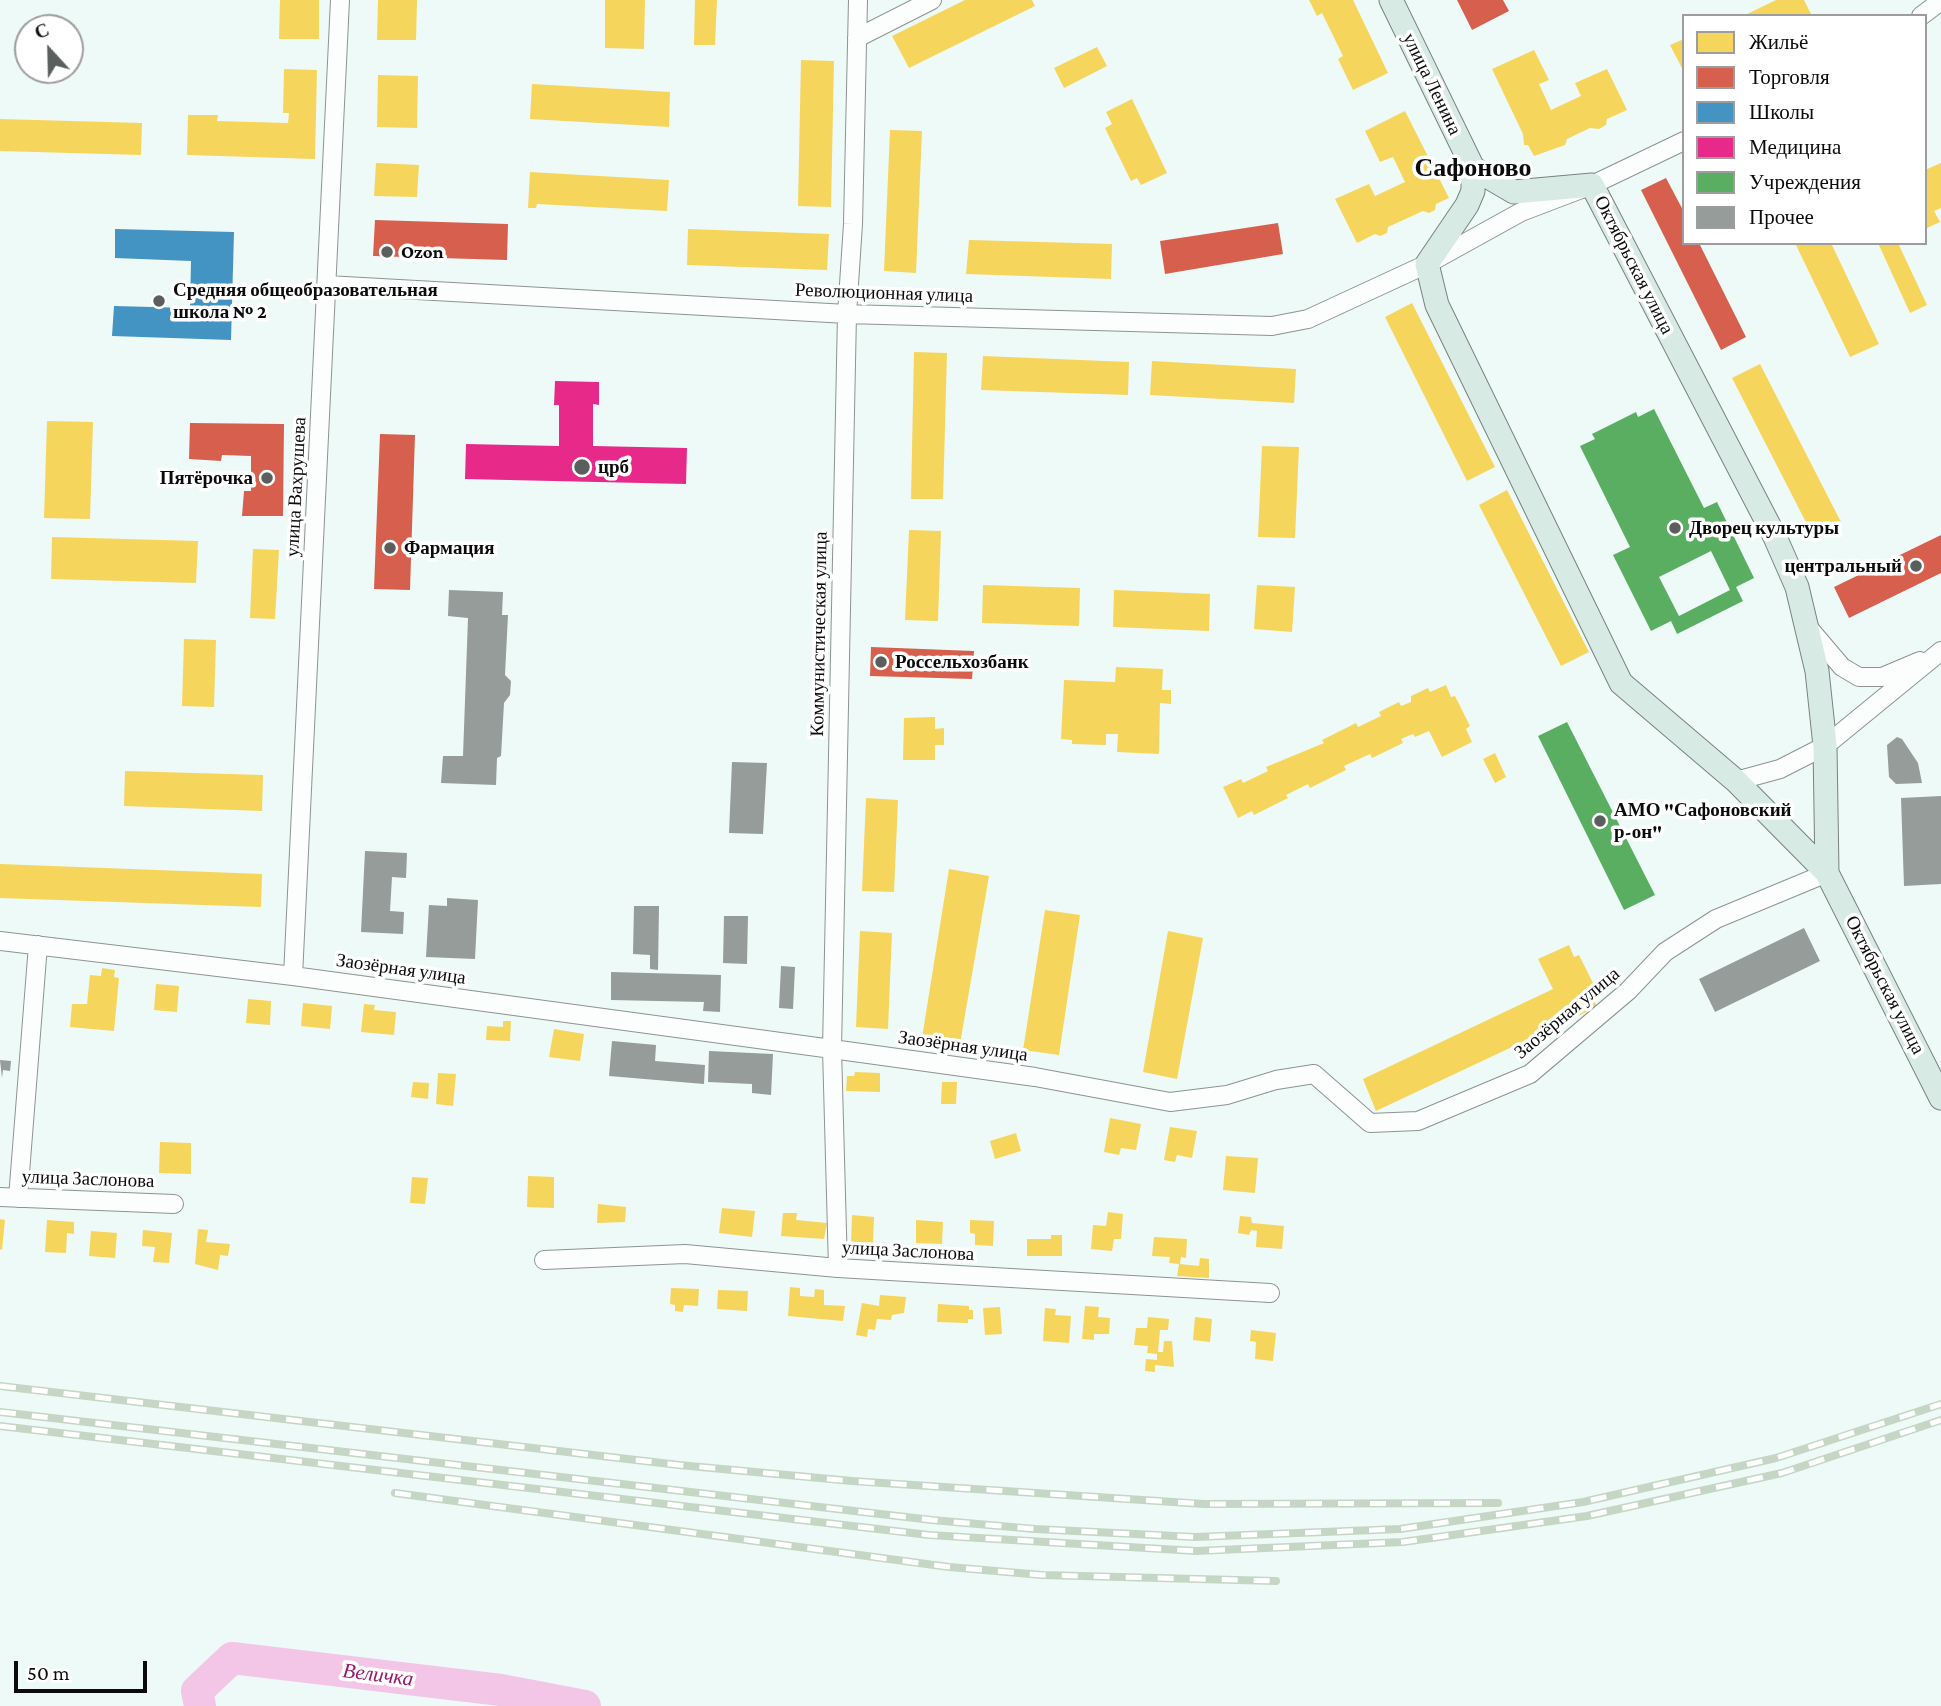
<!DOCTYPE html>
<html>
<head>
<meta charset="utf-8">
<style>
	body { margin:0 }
	#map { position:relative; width:1941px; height:1706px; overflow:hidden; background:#eefaf7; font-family:"Crimson Pro",serif }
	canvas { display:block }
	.legend { position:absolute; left:1682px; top:14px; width:245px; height:231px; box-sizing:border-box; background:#fff; border:2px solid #9d9d9d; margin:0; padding:9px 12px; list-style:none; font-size:21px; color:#0b0b0b }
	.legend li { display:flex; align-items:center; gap:14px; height:35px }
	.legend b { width:35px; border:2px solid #9d9d9d }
	.north { position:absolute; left:14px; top:14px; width:70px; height:70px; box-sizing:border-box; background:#fff; border:2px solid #9d9d9d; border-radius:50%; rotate:338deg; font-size:19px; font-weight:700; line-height:28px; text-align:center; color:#0b0b0b }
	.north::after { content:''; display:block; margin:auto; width:24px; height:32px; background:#5a5f5e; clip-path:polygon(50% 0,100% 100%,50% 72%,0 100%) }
	.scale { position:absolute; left:14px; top:1661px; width:133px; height:32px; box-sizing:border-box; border:4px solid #0b0b0b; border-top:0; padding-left:9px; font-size:21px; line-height:24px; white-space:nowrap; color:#0b0b0b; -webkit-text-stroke:5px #fff; paint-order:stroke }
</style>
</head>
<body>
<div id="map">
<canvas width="1941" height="1706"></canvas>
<ul class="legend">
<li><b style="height:19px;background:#f6d55c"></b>Жильё</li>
<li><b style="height:19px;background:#d6604d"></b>Торговля</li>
<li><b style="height:19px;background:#4393c3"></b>Школы</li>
<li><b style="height:19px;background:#e7298a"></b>Медицина</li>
<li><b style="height:19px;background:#5aae61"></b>Учреждения</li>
<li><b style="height:19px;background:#959c9a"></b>Прочее</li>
</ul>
<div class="north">С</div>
<div class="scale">50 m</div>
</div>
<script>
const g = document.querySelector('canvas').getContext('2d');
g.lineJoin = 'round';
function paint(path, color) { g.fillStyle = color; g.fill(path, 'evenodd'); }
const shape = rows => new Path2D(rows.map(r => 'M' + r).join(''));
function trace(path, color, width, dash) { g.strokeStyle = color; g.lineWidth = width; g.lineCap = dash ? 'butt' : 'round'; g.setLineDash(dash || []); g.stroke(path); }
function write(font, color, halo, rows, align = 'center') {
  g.font = font + ' "Crimson Pro",serif'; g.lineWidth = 7; g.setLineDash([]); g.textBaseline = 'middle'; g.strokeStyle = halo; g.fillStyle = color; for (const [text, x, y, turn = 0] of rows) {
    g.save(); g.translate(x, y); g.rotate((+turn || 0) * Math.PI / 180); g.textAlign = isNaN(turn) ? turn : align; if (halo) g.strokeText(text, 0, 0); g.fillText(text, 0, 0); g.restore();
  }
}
paint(shape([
	[280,0,319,0,319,39,279,39],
	[378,0,417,0,416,40,377,40],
	[605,0,645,0,644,49,605,48],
	[695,0,717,0,715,45,694,45],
	[965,0,1032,0,1035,6,909,68,892,36],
	[1309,0,1353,0,1388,73,1353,90,1338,59,1343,56,1322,13,1317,16],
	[1776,0,1804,0,1812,16,1743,16],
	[1684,39,1684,72,1670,45],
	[1097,47,1107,66,1064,88,1054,68],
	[1534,50,1549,80,1539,84,1551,110,1581,96,1575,83,1607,69,1627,110,1607,119,1606,125,1599,129,1590,128,1567,139,1565,145,1534,156,1528,145,1524,145,1523,134,1492,69],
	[801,60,834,61,831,207,798,206],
	[284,69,317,70,315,159,187,155,188,115,218,115,217,121,288,123,289,113,283,113],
	[378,75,418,76,417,128,377,127],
	[532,84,670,92,669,127,530,119],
	[1132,99,1167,173,1141,185,1137,178,1131,181,1105,128,1112,124,1106,112],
	[1405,111,1449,198,1436,204,1435,210,1429,213,1423,211,1388,227,1387,233,1380,236,1375,234,1357,243,1335,199,1369,184,1375,196,1405,182,1393,157,1380,162,1365,131],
	[0,119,142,123,141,155,0,151],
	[890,130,922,131,916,273,884,271],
	[376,163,419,165,417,197,374,196],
	[1941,163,1941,208,1934,211,1940,222,1925,229,1925,170],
	[530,172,669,180,667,211,537,204,536,208,528,208],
	[688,229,829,234,827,270,687,265],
	[969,240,1112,244,1111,279,966,274],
	[1795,243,1831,243,1879,344,1850,357],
	[1878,243,1898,243,1927,305,1910,313],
	[1412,303,1495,467,1467,481,1385,317],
	[914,352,947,353,943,499,911,499],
	[983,356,1129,362,1128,395,981,390],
	[1152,361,1296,369,1294,403,1150,395],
	[1760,364,1841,522,1813,536,1732,378],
	[47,421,93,422,90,519,44,518],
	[1262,446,1299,447,1295,538,1258,537],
	[1507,490,1589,652,1561,666,1479,505],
	[909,530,941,531,938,621,905,620],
	[52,537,198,541,196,583,51,579],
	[253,549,279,550,275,619,250,618],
	[983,585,1080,588,1079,626,982,623],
	[1257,585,1295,587,1292,632,1254,629],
	[1114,590,1210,594,1209,631,1113,627],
	[184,639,216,640,214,707,182,706],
	[1116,667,1163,669,1162,690,1171,690,1171,704,1160,703,1159,754,1117,752,1118,734,1106,734,1106,745,1072,744,1072,740,1061,739,1064,680,1115,682],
	[1446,685,1451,697,1455,696,1470,726,1466,729,1472,742,1442,757,1429,731,1415,737,1413,734,1401,739,1403,743,1372,758,1370,754,1344,766,1346,770,1310,788,1308,784,1286,795,1288,798,1254,815,1252,811,1238,818,1223,787,1241,779,1243,783,1268,771,1266,767,1324,743,1322,740,1356,723,1358,727,1381,716,1379,712,1399,702,1401,706,1411,702,1411,696,1428,688,1430,692],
	[935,717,935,729,944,728,944,745,935,745,935,760,903,760,904,718],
	[1495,753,1506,777,1495,783,1483,759],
	[125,771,263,775,262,811,124,806],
	[866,798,898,800,894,892,862,891],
	[0,864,262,874,261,907,0,898],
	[949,869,989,876,960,1044,922,1038],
	[1045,910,1080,915,1059,1055,1023,1050],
	[860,931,892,933,888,1029,856,1027],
	[1168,931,1203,938,1177,1079,1143,1072],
	[1569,945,1574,957,1579,955,1595,987,1589,989,1597,1007,1376,1111,1363,1079,1553,989,1538,959],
	[102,968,115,970,114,977,119,978,114,1031,70,1027,72,1004,87,1004,90,975,101,976],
	[156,984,179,986,177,1012,154,1010],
	[248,999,271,1001,270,1025,246,1023],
	[303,1003,332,1006,330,1029,301,1026],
	[364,1004,375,1005,374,1010,396,1012,394,1035,361,1032],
	[503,1021,511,1021,510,1041,486,1040,487,1026,503,1027],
	[554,1029,584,1034,580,1061,549,1057],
	[855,1072,880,1073,880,1092,846,1091,847,1076,854,1076],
	[438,1073,456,1074,453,1106,436,1104],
	[413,1082,429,1083,428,1099,411,1097],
	[942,1082,957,1082,956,1104,941,1104],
	[1110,1118,1141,1124,1136,1150,1121,1148,1119,1155,1104,1152],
	[1170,1127,1197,1131,1192,1158,1177,1155,1175,1162,1164,1160],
	[1016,1133,1021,1151,995,1159,990,1141],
	[160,1142,191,1143,191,1174,159,1173],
	[1226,1156,1258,1158,1255,1193,1223,1190],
	[528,1176,554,1177,554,1208,527,1207],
	[412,1177,428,1178,425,1204,410,1203],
	[598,1204,626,1207,625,1222,597,1223],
	[722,1208,755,1211,752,1237,719,1233],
	[1108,1212,1123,1214,1121,1239,1114,1239,1112,1251,1091,1249,1093,1225,1106,1226],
	[783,1213,797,1213,796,1220,827,1223,824,1239,781,1236],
	[852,1215,874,1217,873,1244,851,1243],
	[1240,1216,1251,1217,1252,1223,1284,1226,1282,1249,1256,1247,1257,1231,1251,1230,1249,1235,1238,1233],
	[0,1219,5,1220,2,1250,0,1249],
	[47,1220,74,1222,74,1234,67,1233,66,1253,45,1252],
	[916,1220,943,1222,942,1244,916,1243],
	[970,1220,994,1221,993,1246,975,1245,975,1234,970,1233],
	[198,1229,208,1230,206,1242,230,1244,228,1256,220,1255,218,1270,195,1264],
	[143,1230,172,1233,169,1263,153,1262,155,1247,142,1246],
	[91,1231,117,1233,115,1258,89,1256],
	[1051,1235,1062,1235,1062,1256,1027,1256,1027,1239,1051,1239],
	[1154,1237,1187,1239,1186,1258,1181,1257,1180,1264,1199,1266,1200,1258,1209,1259,1209,1278,1177,1276,1179,1264,1169,1263,1170,1257,1152,1256],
	[790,1287,800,1288,800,1296,814,1297,815,1289,824,1290,824,1305,845,1306,843,1321,788,1316],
	[671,1288,699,1289,698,1306,684,1305,683,1312,675,1311,675,1305,670,1304],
	[718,1290,748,1291,747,1311,717,1309],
	[880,1295,906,1297,904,1313,892,1315,891,1320,877,1319,875,1330,868,1329,867,1337,856,1335,862,1303,879,1306],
	[938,1304,969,1306,969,1310,973,1310,973,1319,968,1319,968,1323,937,1322],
	[1085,1306,1099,1307,1098,1317,1110,1318,1109,1334,1094,1334,1094,1340,1082,1339],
	[1000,1307,1002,1334,985,1335,983,1308],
	[1045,1308,1056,1309,1055,1315,1071,1316,1069,1343,1043,1341],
	[1148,1317,1169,1319,1168,1330,1160,1330,1158,1352,1163,1352,1164,1341,1172,1341,1174,1367,1155,1365,1155,1372,1145,1371,1146,1359,1157,1360,1157,1354,1147,1353,1148,1346,1134,1345,1136,1328,1147,1328],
	[1195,1317,1212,1319,1210,1342,1193,1340],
	[1251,1330,1276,1333,1273,1361,1255,1359,1256,1342,1250,1341]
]), '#f6d55c');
paint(shape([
	[1457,0,1503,0,1509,11,1472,30],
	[1666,178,1684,212,1684,243,1699,243,1746,337,1721,350,1641,190],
	[375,220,508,224,507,260,373,256],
	[1278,223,1283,254,1165,274,1160,241],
	[190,423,284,424,283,516,242,516,244,491,251,491,251,456,222,455,221,461,189,459],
	[380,434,415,435,410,590,374,589],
	[1941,535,1941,573,1849,618,1834,587],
	[871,647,974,651,972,679,870,676]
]), '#d6604d');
paint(shape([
	[115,229,234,232,231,340,112,336,114,306,190,308,191,261,115,258]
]), '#4393c3');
paint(shape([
	[555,381,599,382,599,405,593,404,593,446,687,448,686,484,465,479,466,444,559,446,559,405,554,405]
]), '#e7298a');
paint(shape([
	[1654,409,1704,508,1717,502,1754,578,1736,587,1743,601,1677,634,1671,621,1651,631,1613,555,1630,547,1580,446,1595,439,1592,434,1636,412,1638,417],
	[1711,551,1730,590,1679,616,1659,577],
	[1567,722,1655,895,1624,910,1538,736]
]), '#5aae61');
trace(shape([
	[200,1706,197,1691,232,1658,501,1690,585,1706]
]), '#f3c6e7', 32);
paint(shape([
	[449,590,503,592,502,615,508,615,505,675,511,681,510,695,504,703,501,756,497,758,496,785,441,783,443,756,463,756,468,618,448,616],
	[1897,737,1902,739,1918,763,1922,783,1896,784,1889,777,1887,745],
	[732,762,767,763,763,834,729,833],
	[1941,796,1941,884,1904,886,1901,798],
	[365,851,407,853,406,878,392,877,390,911,404,912,403,934,361,932],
	[447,898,478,900,475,959,426,957,429,905,447,906],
	[634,906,659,906,658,970,650,969,650,955,633,954],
	[724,916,748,916,747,964,723,963],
	[1804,928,1820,961,1715,1012,1699,979],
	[781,966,795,967,793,1009,779,1008],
	[611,972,721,975,720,1012,703,1011,704,1002,611,1000],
	[612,1041,656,1045,655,1061,705,1065,704,1084,609,1076],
	[709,1051,773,1054,771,1095,752,1093,752,1084,708,1082],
	[0,1060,11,1061,10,1071,3,1070,2,1078]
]), '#959c9a');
const minor = shape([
	[1921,16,1941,1],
	[857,38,932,0],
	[327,285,847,314,1272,326,1308,319,1427,264,1521,212,1592,185,1684,141],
	[1808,627,1842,667,1859,677,1882,677,1920,661],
	[1736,781,1780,769,1825,746,1941,651],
	[0,941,293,976,832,1049,1035,1077,1170,1102,1227,1095,1276,1080,1314,1074,1370,1123,1418,1121,1530,1074,1628,991,1665,952,1716,919,1827,873],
	[293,976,340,0],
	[0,1197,174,1204],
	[18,1198,38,945],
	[544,1260,685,1254,838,1268,1270,1293],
	[838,1268,832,1049,847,314,853,224,858,0]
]);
const major = shape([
	[1391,0,1473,168,1473,191,1467,205,1427,264,1437,305,1621,683,1736,781,1827,873,1941,1098],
	[1473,168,1514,192,1592,185,1775,537,1797,587,1817,671,1825,746,1827,873]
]);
trace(minor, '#8d9391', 20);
trace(major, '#7a807f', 25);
trace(minor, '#fcfefe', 18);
trace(major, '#d7ebe4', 23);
const rail = shape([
	[0,1386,679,1465,852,1481,1204,1504,1498,1503],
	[0,1412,932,1520,1035,1529,1195,1537,1400,1529,1583,1502,1776,1458,1941,1404],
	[0,1426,929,1535,1196,1551,1403,1542,1587,1516,1782,1473,1941,1420],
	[395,1493,949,1567,1042,1575,1276,1581]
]);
trace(rail, '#c5d6c4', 8);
trace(rail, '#fff', 5, [16]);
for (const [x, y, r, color] of [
	[387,252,7,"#5a5f5e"],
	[159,301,7,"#5a5f5e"],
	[582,467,9,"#5a5f5e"],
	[267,478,7,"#5a5f5e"],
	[1675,528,7,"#5a5f5e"],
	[390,548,7,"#5a5f5e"],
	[1916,566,7,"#5a5f5e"],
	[881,662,7,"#5a5f5e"],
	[1600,821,7,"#5a5f5e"]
]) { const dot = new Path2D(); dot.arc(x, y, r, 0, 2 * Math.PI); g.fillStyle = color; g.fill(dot); trace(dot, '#fff', 2.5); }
write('19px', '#0b0b0b', '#fff', [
	["улица Ленина",1432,84,64],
	["Октябрьская улица",1634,265,63],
	["Революционная улица",884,293,2],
	["улица Вахрушева",296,487,-87],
	["Коммунистическая улица",819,634,-89],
	["Заозёрная улица",401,969,8],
	["Октябрьская улица",1885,985,63],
	["Заозёрная улица",1567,1013,-40],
	["Заозёрная улица",963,1046,8],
	["улица Заслонова",88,1179,2],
	["улица Заслонова",908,1251,3]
]);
write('bold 19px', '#0b0b0b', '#fff', [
	["Ozon",401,252],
	["Средняя общеобразовательная",173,290],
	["школа № 2",173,312],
	["црб",598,467],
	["Пятёрочка",253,478,"right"],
	["Дворец культуры",1689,528],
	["Фармация",404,548],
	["центральный",1902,566,"right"],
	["Россельхозбанк",895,662],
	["АМО \"Сафоновский",1614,810],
	["р-он\"",1614,832]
], 'left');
write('italic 21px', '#9a176b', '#fff', [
	["Величка",378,1675,7]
]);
write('bold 26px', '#0b0b0b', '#fff', [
	["Сафоново",1473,168]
]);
</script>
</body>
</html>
